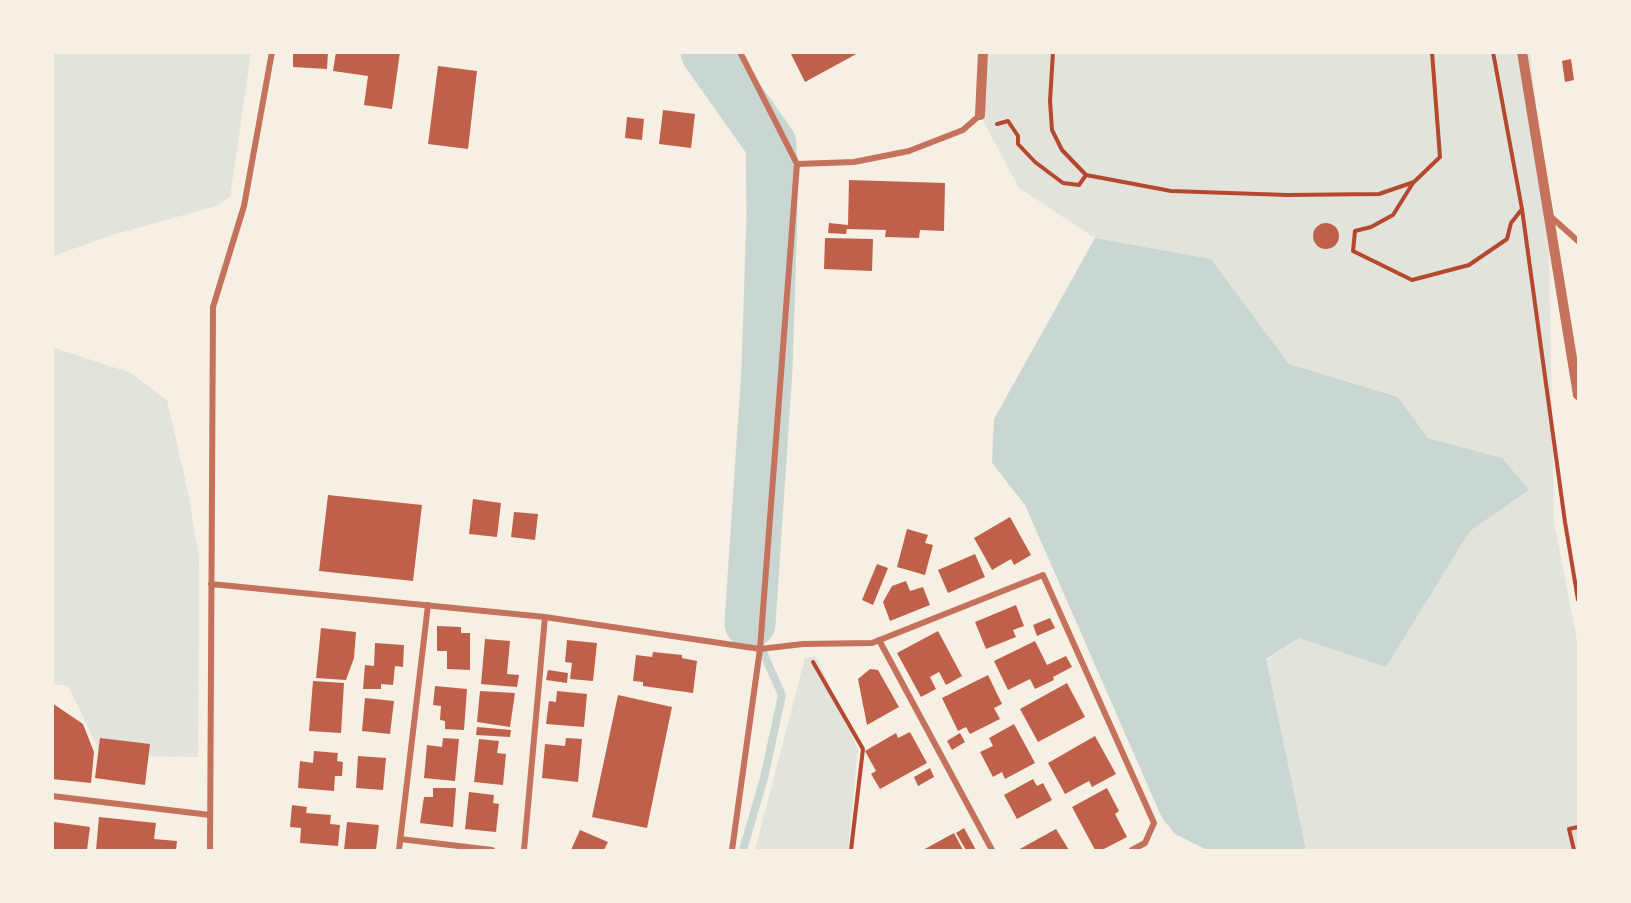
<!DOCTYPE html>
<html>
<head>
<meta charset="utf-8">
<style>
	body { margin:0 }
	#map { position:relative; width:1631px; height:903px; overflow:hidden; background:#f6efe4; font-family:Roboto,sans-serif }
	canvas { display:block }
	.frame { position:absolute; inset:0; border:54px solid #f6efe4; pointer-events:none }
</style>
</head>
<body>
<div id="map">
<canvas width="1631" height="903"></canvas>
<div class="frame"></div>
</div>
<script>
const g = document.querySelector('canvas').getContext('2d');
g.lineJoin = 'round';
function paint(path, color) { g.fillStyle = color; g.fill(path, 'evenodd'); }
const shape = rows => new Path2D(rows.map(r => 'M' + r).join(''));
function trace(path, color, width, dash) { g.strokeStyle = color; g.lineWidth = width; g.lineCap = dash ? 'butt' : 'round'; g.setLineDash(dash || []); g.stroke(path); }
paint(shape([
	[52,53,251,53,230,197,216,206,116,234,53,256],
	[983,53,1530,53,1548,213,1554,521,1578,646,1578,850,1306,850,1266,660,1299,638,1386,667,1470,531,1528,490,1501,458,1428,438,1398,397,1289,364,1211,259,1095,238,1019,188,980,115],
	[52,347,131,373,167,400,188,492,199,558,198,757,102,756,68,686,53,684],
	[816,656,858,749,848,850,755,850,805,658]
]), '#e2e4dc');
paint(shape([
	[1095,238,1211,259,1289,364,1398,397,1428,438,1502,458,1529,490,1470,531,1386,667,1299,638,1266,659,1306,850,1207,850,1175,834,1162,818,1025,505,992,463,994,419]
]), '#c9d6d2');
trace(shape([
	[743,850,764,778,782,695,750,623]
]), '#c9d6d2', 8);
trace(shape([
	[706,52,771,144,772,214,767,369,750,623]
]), '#c9d6d2', 51);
paint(shape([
	[293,52,328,52,327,69,293,67],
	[336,52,400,52,392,109,364,105,368,76,333,71],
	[790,52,860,52,805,82],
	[1571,59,1574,80,1565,82,1562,61],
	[438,66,477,71,468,149,428,144],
	[663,110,695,114,691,148,659,144],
	[627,117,644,119,642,140,625,138],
	[849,180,945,183,944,231,920,230,919,238,885,237,886,230,847,229,846,234,828,233,829,223,848,225],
	'1313 236a13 13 0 1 1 26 0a13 13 0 1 1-26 0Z',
	[825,238,873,239,872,271,824,269],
	[328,495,422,505,413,581,319,571],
	[473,499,501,503,497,537,469,534],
	[514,512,538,514,535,540,511,537],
	[1010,517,1031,555,1014,565,1011,559,992,570,974,538],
	[907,529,928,535,925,543,933,545,925,575,897,567],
	[975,554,985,577,948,593,938,570],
	[877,564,888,568,873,605,862,600],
	[906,581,910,591,923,587,930,605,890,621,883,602,892,586],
	[1016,605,1024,626,1013,630,1016,637,986,649,975,622],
	[1050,618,1055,628,1037,636,1033,625],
	[437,626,461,627,461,633,470,633,470,670,447,669,447,651,437,651],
	[321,628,356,632,354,658,346,680,316,678],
	[938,631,962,676,946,685,939,672,930,677,936,689,921,697,897,653],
	[485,639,510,641,507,674,519,675,517,687,481,684],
	[567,640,597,643,593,681,570,679,572,663,565,662],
	[1035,641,1047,665,1066,656,1072,667,1053,677,1054,680,1035,689,1030,679,1008,690,994,661],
	[375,643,404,645,403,667,395,666,393,685,381,684,381,689,363,689,365,665,374,666],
	[653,652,682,655,682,658,697,661,693,693,643,686,643,682,633,681,636,655,652,657],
	[870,669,878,670,899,707,867,725,858,679],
	[548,670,568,673,567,683,546,680],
	[988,675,1002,704,994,708,1000,719,970,734,966,727,958,731,942,698],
	[313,681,344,683,341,733,309,731],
	[1067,683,1085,717,1038,742,1020,709],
	[435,686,467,689,464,730,445,729,445,721,440,720,441,706,433,705],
	[480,691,515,693,510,727,477,722],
	[557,691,587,694,584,727,546,724,549,701,556,702],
	[618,695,672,707,647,828,592,817],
	[365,698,394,701,390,734,362,731],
	[52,703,83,724,94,752,91,783,52,779],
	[1014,724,1035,763,1005,779,1002,772,993,777,980,752,993,746,989,738],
	[477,727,511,730,510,737,476,735],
	[910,732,927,763,880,789,871,774,876,771,865,751,896,733,898,738],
	[960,733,965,742,952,750,947,741],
	[1095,736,1116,774,1092,787,1089,781,1065,794,1048,763],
	[100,738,150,744,145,785,95,778],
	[443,738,459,739,455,781,424,778,427,745,442,747],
	[566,738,582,739,578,782,542,778,545,744,565,746],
	[479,739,499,741,497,753,506,754,503,785,474,782],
	[314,751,338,753,337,761,343,762,342,776,335,776,334,791,298,788,300,761,313,763],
	[358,756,386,758,383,790,356,788],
	[930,768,934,777,918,786,914,777],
	[1033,779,1037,786,1043,783,1052,800,1017,819,1004,795],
	[433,788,456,788,453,827,420,823,424,797,433,797],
	[1107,788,1119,811,1115,814,1127,837,1102,850,1095,850,1072,807],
	[469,792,494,795,493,803,499,804,496,832,465,829],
	[292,805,307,807,306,813,331,815,330,824,340,825,338,846,300,843,301,828,290,827],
	[99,817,156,823,154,839,177,841,176,850,96,850],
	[54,822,90,827,87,850,52,850],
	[347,822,379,825,376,850,344,850],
	[964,828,976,850,966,850,956,833],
	[1056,829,1069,850,1018,850],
	[580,830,608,842,604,850,571,850],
	[954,833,963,850,923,850]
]), '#bf614a');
trace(shape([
	[1053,52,1050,101,1052,130,1062,150,1086,175,1171,191,1287,195,1379,194,1414,182,1440,157,1432,52],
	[1493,52,1522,209,1565,522,1578,600],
	[997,124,1008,121,1018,136,1018,144,1035,162,1063,183,1079,185,1086,175],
	[1413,183,1393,215,1371,227,1355,231,1353,251,1412,280,1469,265,1507,239,1511,223,1522,209],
	[813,662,863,749,851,850],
	[1574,850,1569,829,1578,827]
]), '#b5482f', 4);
trace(shape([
	[797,164,854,162,909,151,963,130,980,115],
	[1550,216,1578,241],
	[211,584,545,617,760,649,803,644,872,643,1043,575,1154,823,1145,843,1132,850],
	[879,640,992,850],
	[52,796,210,815],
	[400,839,492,850],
	[210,850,213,307,244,206,272,52],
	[399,850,428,605],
	[524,850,545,617],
	[732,850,760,649,797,164,740,52]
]), '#c5725c', 6);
trace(shape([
	[1522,52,1578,395],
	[980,115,983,52]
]), '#c5725c', 10);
</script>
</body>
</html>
